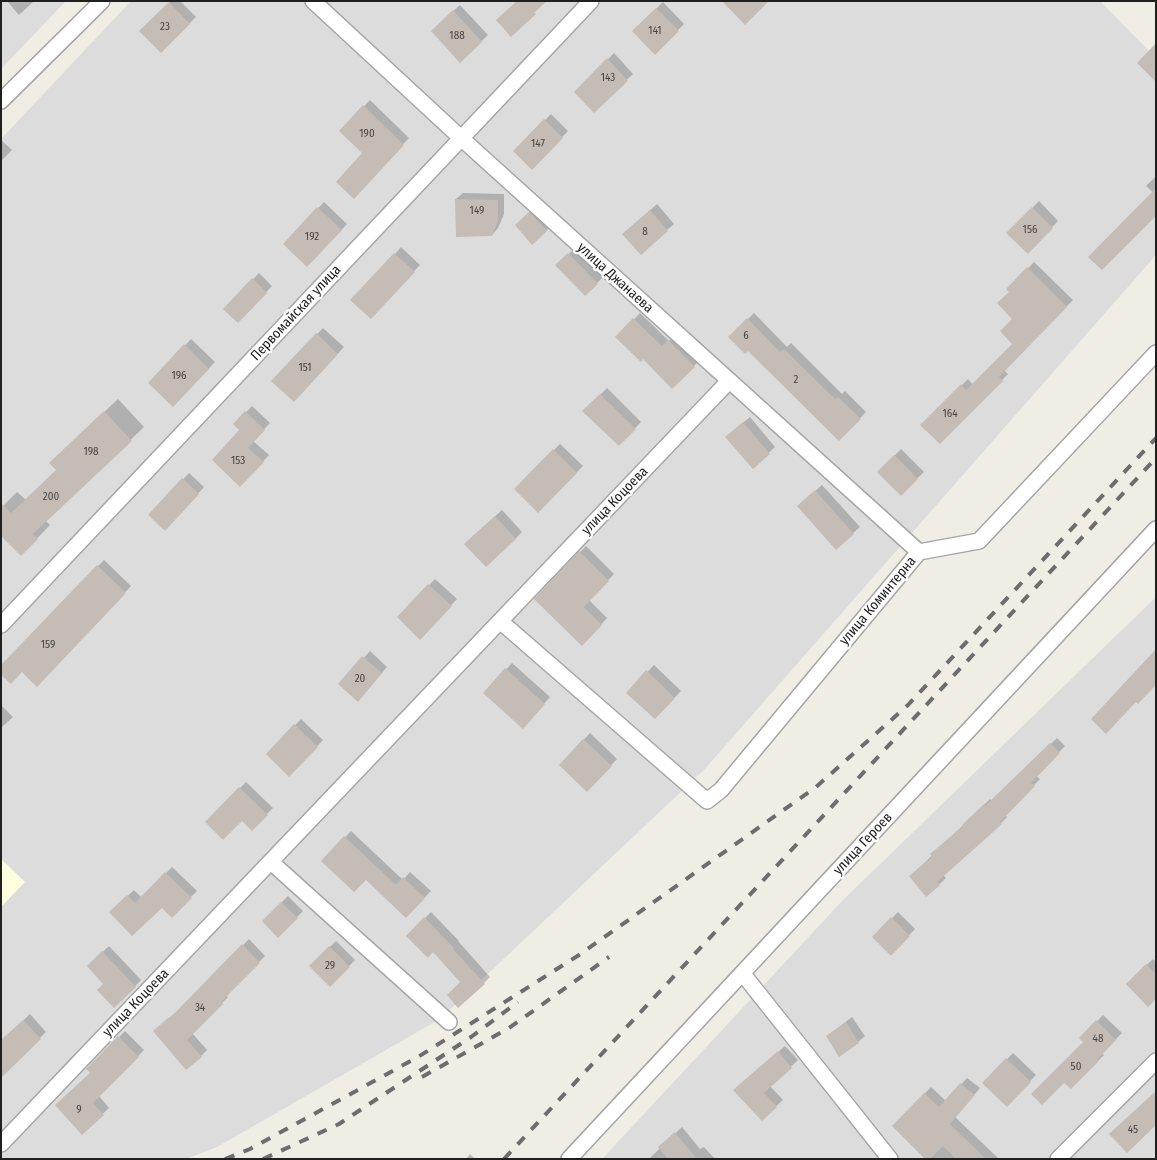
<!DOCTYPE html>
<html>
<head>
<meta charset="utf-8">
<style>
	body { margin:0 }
	#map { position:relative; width:1157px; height:1160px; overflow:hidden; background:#f0ede5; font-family:"Fira Sans Condensed",sans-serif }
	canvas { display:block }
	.frame { position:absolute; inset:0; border:2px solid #1f1f1f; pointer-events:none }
</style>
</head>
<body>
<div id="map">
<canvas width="1157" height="1160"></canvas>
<div class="frame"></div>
</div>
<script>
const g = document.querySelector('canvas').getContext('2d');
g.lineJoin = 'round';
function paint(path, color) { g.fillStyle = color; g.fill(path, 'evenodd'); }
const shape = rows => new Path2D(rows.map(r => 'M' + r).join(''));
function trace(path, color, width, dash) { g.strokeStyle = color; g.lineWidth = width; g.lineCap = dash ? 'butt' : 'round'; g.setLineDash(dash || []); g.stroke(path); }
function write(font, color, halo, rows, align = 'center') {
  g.font = font + ' "Fira Sans Condensed",sans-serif'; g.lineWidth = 4.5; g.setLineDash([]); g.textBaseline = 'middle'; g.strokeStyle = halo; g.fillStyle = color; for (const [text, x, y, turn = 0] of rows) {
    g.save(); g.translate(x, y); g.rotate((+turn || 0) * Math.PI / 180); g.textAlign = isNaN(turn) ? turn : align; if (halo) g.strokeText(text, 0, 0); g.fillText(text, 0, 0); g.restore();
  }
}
paint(shape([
	[1,1,66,1,1,69],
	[131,1,1100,1,1156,58,1156,255,703,771,440,1019,217,1147,186,1159,1,1159,1,139],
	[1156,597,1156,1159,602,1159,843,900]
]), '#dddcdc');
paint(shape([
	[1,859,25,882,1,907]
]), '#fdffdf');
paint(shape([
	[7,1,34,1,19,15],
	[171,1,180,1,196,17,161,51,141,31],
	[663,2,684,24,655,53,634,31],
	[460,5,488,35,460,61,439,24],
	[614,53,633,74,594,111,576,92],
	[370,100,409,138,354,197,364,153,341,131],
	[551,114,568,131,532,168,515,151],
	[1,140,12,150,1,161],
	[1156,176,1156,195,1146,186],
	[463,193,504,194,504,214,498,228,492,235,456,199],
	[1039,201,1058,221,1028,252,1008,233],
	[324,202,347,224,313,260,284,244],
	[657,204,674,224,641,253,630,228],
	[536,207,553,224,532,243,522,219],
	[401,247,420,265,371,317,395,254],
	[575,248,603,277,585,295,557,265],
	[1034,262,1073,300,1004,370,1008,374,940,442,922,425,968,379,973,385,1014,344,1014,319,1010,292,1008,289],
	[259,273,272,286,238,322,225,309],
	[640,313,669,341,675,335,700,360,672,387,643,358,617,337],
	[754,313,787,347,791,343,842,394,845,391,866,412,839,440,748,349,730,337],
	[323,328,344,347,300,395,273,381],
	[191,339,215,362,173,406,150,383],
	[607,388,641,422,619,445,584,411],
	[118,399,144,427,46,521,50,525,21,555,1,508,17,492,26,500,57,470,64,450],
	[252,406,270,423,253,441,269,455,240,486,241,430,235,424],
	[750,417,775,447,753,467,733,431],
	[560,444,583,466,538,511,515,489],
	[901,449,924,472,901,494,879,472],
	[189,473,204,487,171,523,150,515],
	[822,485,860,527,836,548,805,500],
	[502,510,522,532,515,539,472,537],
	[586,546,614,574,589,600,607,618,582,645,536,599],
	[104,560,131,586,37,685,22,671,1,667],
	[435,579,457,599,420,638,399,617],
	[370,651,387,667,364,694,340,684],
	[512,663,550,697,529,721,484,693],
	[654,665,681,691,655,718,628,693],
	[1,705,13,717,1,728],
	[301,719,323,740,289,775,268,754],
	[590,733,617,759,587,790,560,765],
	[1057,738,1065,746,1036,776,1040,779,1005,815,1007,817,1001,823,943,875,946,878,927,896,917,870,990,799,992,801],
	[246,782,273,808,252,829,242,819,207,822],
	[351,831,403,880,410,872,431,891,406,916,366,878,323,861],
	[172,867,197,891,172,916,162,906,111,912,134,890,142,898],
	[288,896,303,911,278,936,263,921],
	[431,912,459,941,458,941,490,977,484,983,408,936],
	[898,912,915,929,891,954,874,937],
	[249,939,265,956,226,995,228,997,192,1033,207,1050,201,1056,161,1025,175,1013,176,1014],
	[336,941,355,960,330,985,311,966],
	[109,946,141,980,135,986,105,984,88,966],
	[1153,959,1156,962,1156,997,1127,984],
	[30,1014,46,1032,1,1076,1,1042],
	[1103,1015,1122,1033,1102,1053,1104,1055,1071,1088,1085,1042,1081,1038],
	[852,1017,865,1036,858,1042,827,1036],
	[125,1031,144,1050,99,1096,109,1108,82,1133,91,1072,88,1069],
	[785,1046,798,1060,770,1086,783,1100,762,1119,741,1084],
	[1013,1053,1036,1075,1007,1105,984,1083],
	[967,1078,980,1088,955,1117,998,1158,928,1159,893,1126,931,1087,946,1101],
	[682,1127,700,1149,704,1147,715,1159,649,1159],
	[470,1154,475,1159,466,1159]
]), '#0003');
paint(shape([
	[517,1,547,1,534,13,536,14,511,37,496,20],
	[722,1,769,1,745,25],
	[169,2,190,24,161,53,139,31],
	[656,8,679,31,655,55,632,31],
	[453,10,482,42,460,63,431,31],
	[1156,43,1156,82,1137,63],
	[607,58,628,81,594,113,574,92],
	[363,105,404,145,354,199,336,182,362,153,339,131],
	[544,119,563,138,532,170,513,151],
	[1156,188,1156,216,1102,270,1088,257],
	[455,199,498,200,498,221,492,236,456,237],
	[317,207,342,230,307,267,283,244],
	[1032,207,1053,228,1028,254,1006,233],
	[650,210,668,231,641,255,622,234],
	[529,212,547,231,532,245,515,225],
	[394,253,415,272,371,319,350,300],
	[568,253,598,284,585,296,555,265],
	[1027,267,1067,307,999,377,1003,381,940,444,920,425,961,384,966,390,1012,344,1000,331,1012,319,997,303,1009,292,1006,289],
	[252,278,267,293,238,323,223,309],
	[633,318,662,346,668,340,695,367,672,389,643,359,641,362,615,337],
	[747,318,780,352,784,349,835,399,838,397,861,419,839,441,748,351,745,354,728,337],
	[316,333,338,354,294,402,271,381],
	[184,344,209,369,173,407,148,383],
	[600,394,636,429,619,446,582,411],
	[104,411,132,441,33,534,38,539,21,556,1,536,1,503,11,513,56,470,49,463],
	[245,411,265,430,248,448,264,462,240,487,212,460,239,430,233,424],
	[743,422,770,454,753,469,725,437],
	[553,449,577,473,538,513,514,489],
	[894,455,918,479,901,496,877,472],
	[182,478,199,494,165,531,148,515],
	[815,490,854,534,836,550,797,506],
	[495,516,516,539,486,567,464,544],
	[579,551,609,581,584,607,602,625,582,646,534,599],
	[97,565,126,593,37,687,22,672,11,684,1,675,1,665],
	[428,584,452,606,420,640,397,617],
	[1156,649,1156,685,1138,704,1136,702,1106,734,1091,719],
	[362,656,382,673,358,702,338,684],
	[505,668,545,704,523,729,483,693],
	[646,670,675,698,655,719,626,693],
	[294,724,318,747,289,777,266,754],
	[583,739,612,766,587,792,559,765],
	[1050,743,1060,753,1031,783,1035,786,1000,822,1002,824,937,882,940,885,926,897,909,876,932,857,930,854,963,826,962,825,984,804,985,806],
	[239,787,268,815,252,831,242,821,223,840,205,822],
	[344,836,396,885,403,877,425,898,406,918,366,880,354,892,321,861],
	[165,872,192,898,172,918,162,908,132,936,109,912,127,895,135,903],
	[281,902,298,918,278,938,262,921],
	[424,917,454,948,453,949,485,984,458,1008,447,995,460,982,433,952,428,958,406,936],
	[891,917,910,936,891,956,872,937],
	[242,944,260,963,221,1002,223,1004,187,1040,202,1057,186,1070,153,1031,168,1018,169,1019],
	[329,946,350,967,330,987,309,966],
	[102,951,136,987,114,1008,97,990,103,984,87,966],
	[1146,964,1156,974,1156,999,1148,1007,1126,984],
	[23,1020,41,1039,1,1078,1,1040],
	[1096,1020,1116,1040,1097,1060,1098,1062,1071,1089,1064,1083,1042,1105,1031,1094,1083,1042,1079,1038],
	[846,1022,859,1043,839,1057,826,1036],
	[118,1036,139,1057,93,1103,104,1115,82,1135,55,1105,90,1073,86,1069],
	[778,1051,792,1068,764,1093,777,1107,762,1121,733,1090],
	[1006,1058,1031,1082,1007,1107,982,1083],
	[960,1083,975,1095,950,1124,986,1159,956,1159,943,1146,930,1159,925,1159,892,1126,924,1093,939,1107],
	[1156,1091,1156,1125,1127,1153,1109,1134],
	[675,1132,697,1159,668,1159,658,1147]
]), '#c4bcb5');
const minor = shape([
	[313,1,461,138,919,552],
	[1,101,102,1],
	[500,621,707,801,721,790,919,552,979,541,1156,353],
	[1,625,591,1],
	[271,862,449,1022],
	[743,974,890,1159],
	[1,1144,729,381],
	[569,1159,1156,529],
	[1058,1159,1156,1061]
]);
trace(minor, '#a6a6a6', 18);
trace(minor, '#fff', 15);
trace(shape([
	[422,1077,509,1028,609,957],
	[225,1159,250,1149,418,1057,579,955,816,787,908,705,1156,438],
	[263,1159,339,1124,471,1037,518,1002],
	[504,1159,1156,458]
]), '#6d6d6d', 4, [10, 10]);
write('11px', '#484644', null, [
	["23",165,27],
	["141",655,31],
	["188",457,36],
	["143",608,78],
	["190",367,134],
	["147",538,144],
	["149",477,211],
	["156",1030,230],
	["8",645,232],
	["192",312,237],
	["6",746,336],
	["151",305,368],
	["196",179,376],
	["2",796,380],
	["164",950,414],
	["198",91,452],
	["153",238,461],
	["200",51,497],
	["159",48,645],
	["20",360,679],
	["29",330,966],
	["34",200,1008],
	["48",1098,1039],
	["50",1076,1067],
	["9",79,1110],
	["45",1133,1130]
]);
write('14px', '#1f1f1f', '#fff', [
	["улица Джанаева",615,278,42],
	["Первомайская улица",296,313,-47],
	["улица Коцоева",615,501,-46],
	["улица Коминтерна",878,601,-50],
	["улица Героев",863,844,-47],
	["улица Коцоева",136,1003,-46]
]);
</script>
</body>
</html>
